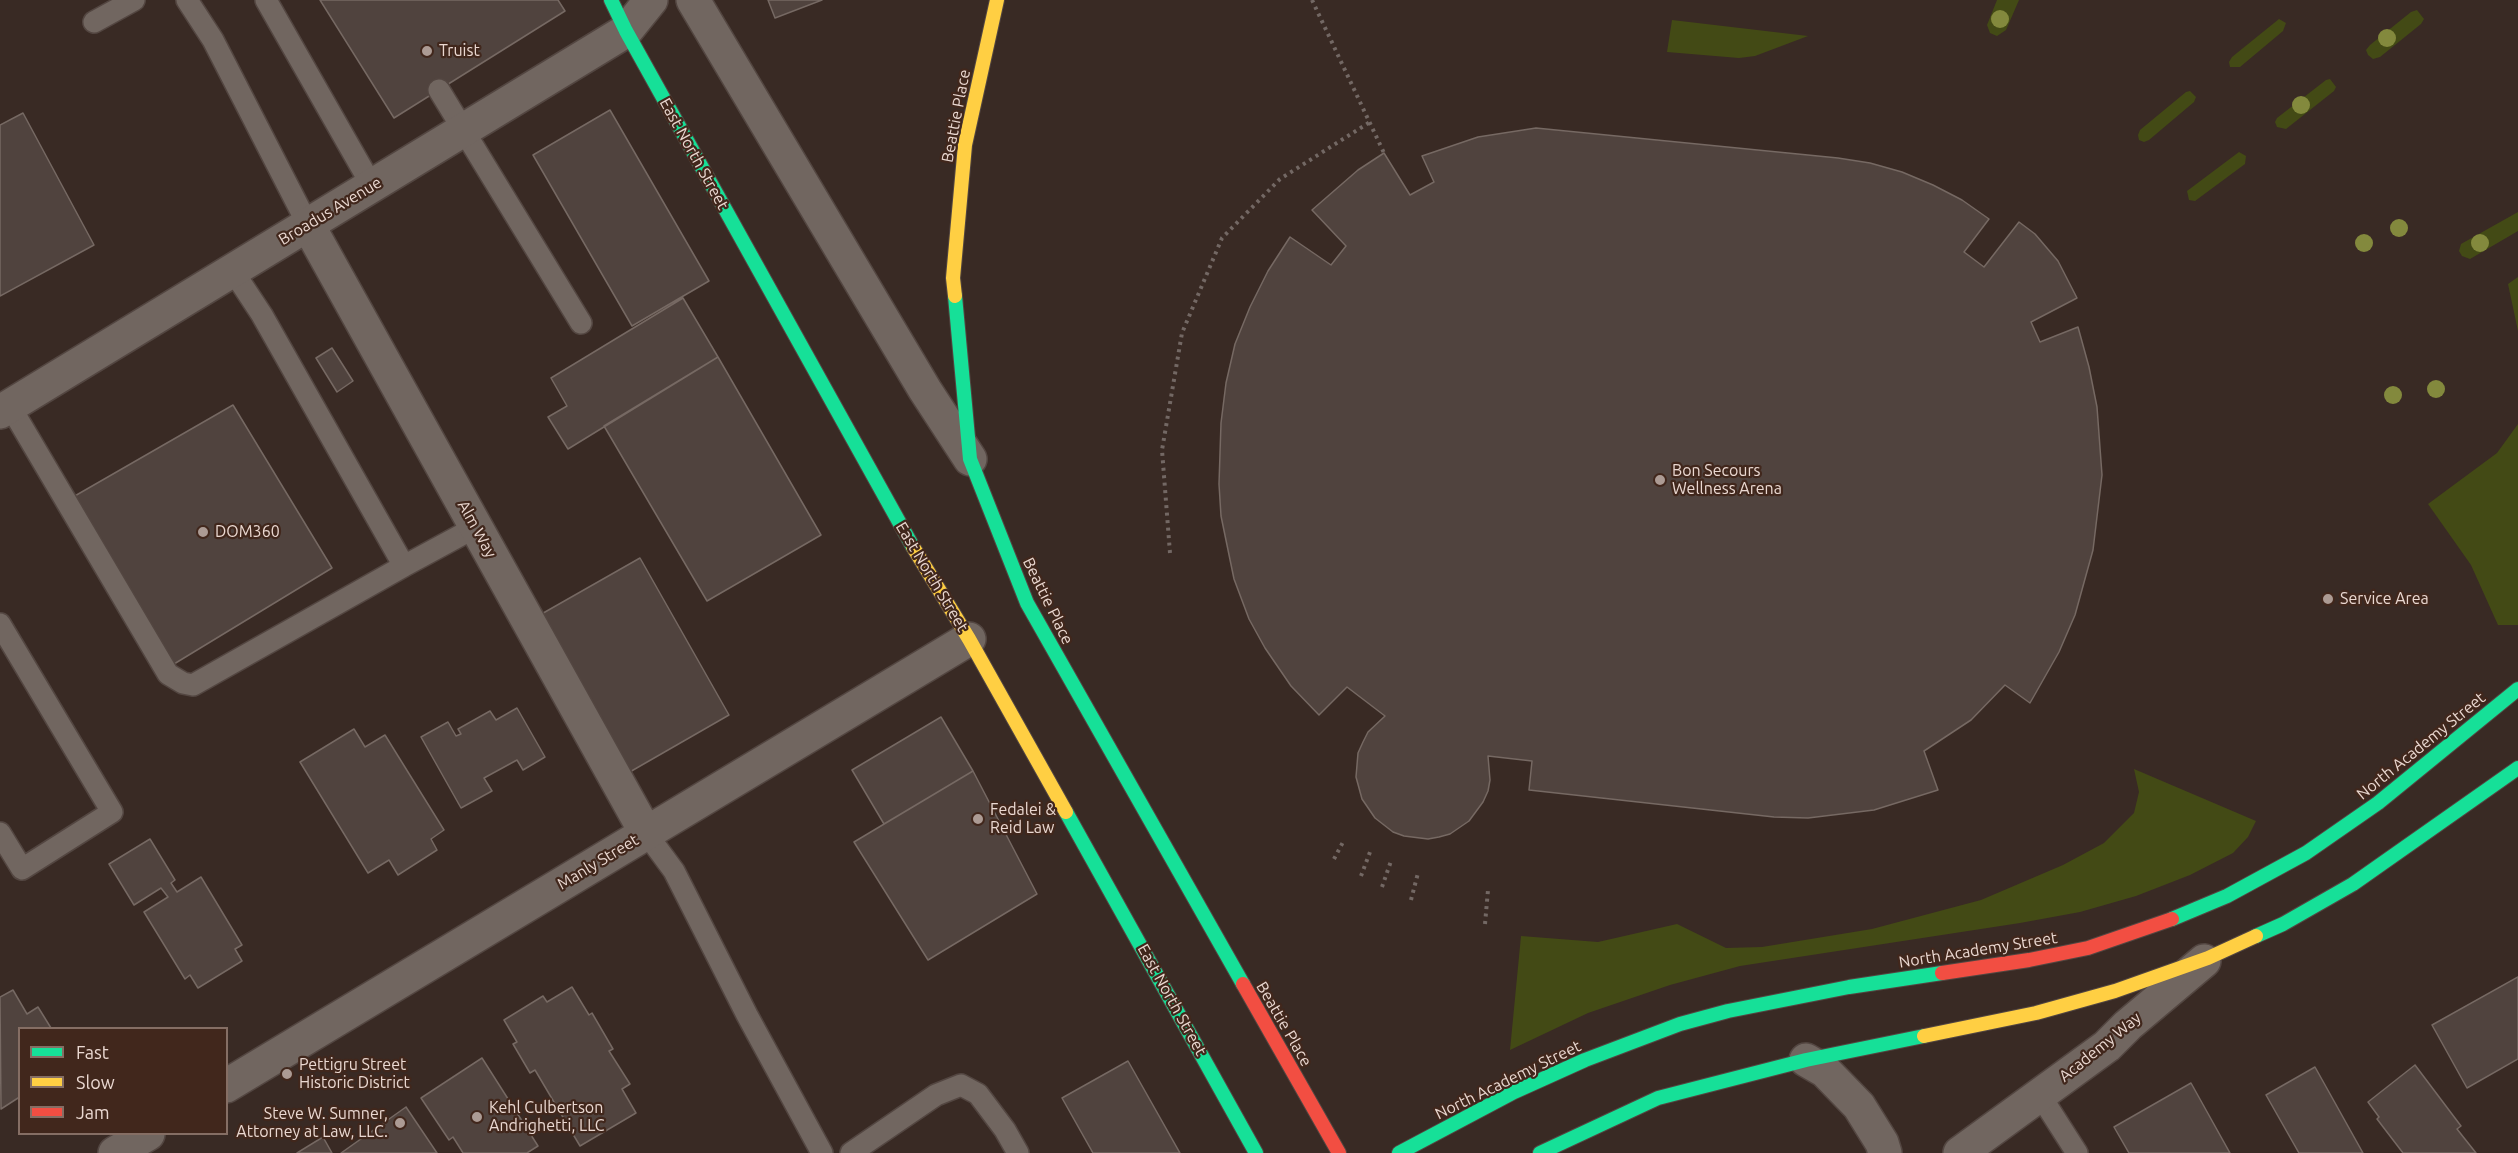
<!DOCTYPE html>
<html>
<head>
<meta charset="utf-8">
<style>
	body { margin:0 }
	#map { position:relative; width:2518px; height:1153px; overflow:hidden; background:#392a24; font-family:Ubuntu,sans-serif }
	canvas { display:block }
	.legend { position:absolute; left:18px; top:1027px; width:210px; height:108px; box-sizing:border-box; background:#41271c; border:2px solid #856e64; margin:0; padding:8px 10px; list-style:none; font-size:18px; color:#ead8d1 }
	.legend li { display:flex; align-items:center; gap:12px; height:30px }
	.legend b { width:30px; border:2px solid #856e64 }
</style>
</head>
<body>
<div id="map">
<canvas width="2518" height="1153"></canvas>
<ul class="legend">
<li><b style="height:8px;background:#16e098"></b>Fast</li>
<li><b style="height:8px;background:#ffcf43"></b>Slow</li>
<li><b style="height:8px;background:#f24e42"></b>Jam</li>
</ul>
</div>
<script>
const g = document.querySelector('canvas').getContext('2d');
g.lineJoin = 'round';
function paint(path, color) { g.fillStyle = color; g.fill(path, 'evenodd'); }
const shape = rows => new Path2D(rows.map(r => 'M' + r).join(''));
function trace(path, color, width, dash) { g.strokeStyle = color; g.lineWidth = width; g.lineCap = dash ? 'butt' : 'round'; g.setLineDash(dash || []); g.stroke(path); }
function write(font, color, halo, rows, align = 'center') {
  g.font = font + ' Ubuntu,sans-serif'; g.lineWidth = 4.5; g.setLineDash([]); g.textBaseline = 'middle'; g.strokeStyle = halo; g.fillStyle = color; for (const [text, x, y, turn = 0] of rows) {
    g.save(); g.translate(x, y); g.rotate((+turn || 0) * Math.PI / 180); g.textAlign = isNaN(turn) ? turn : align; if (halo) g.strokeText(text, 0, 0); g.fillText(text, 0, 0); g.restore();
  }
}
paint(shape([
	[1997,0,2019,0,2006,30,1997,36,1990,33,1987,25],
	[2417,10,2424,19,2421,24,2380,57,2373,59,2368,55,2366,50,2370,45,2411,12],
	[2279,19,2286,23,2283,31,2240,67,2230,67,2229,62,2232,57],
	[1672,20,1808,36,1755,56,1739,58,1667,52],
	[2330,79,2336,87,2334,91,2286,129,2277,127,2275,122,2277,118,2326,80],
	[2190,91,2196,97,2194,102,2149,140,2144,142,2139,140,2138,135,2140,130,2186,92],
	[2239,152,2246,156,2245,164,2195,201,2189,200,2187,191],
	[2518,212,2518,231,2470,259,2462,256,2459,251,2461,244],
	[2518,277,2518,331,2508,284],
	[2518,424,2518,625,2498,625,2471,565,2428,504,2497,453],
	[2134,769,2256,821,2248,837,2233,853,2190,875,2136,896,2080,912,2020,923,1740,966,1670,985,1588,1013,1510,1050,1521,936,1598,942,1677,924,1726,948,1762,947,1872,929,1981,900,2063,865,2104,843,2134,813,2139,792]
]), '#434a15');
const building = shape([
	[320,0,558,0,565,11,394,118,320,0],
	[768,0,822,0,775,18,768,0],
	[610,110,709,281,632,326,533,155,610,110],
	[23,113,94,245,0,296,0,125,23,113],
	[1536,128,1838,158,1870,163,1902,172,1933,185,1962,200,1989,219,1964,252,1984,267,2019,222,2035,234,2058,261,2077,298,2031,322,2040,342,2078,327,2089,367,2097,407,2102,475,2093,550,2075,615,2059,652,2030,703,2005,685,1971,720,1924,751,1938,790,1874,810,1808,818,1774,817,1529,790,1532,761,1488,756,1490,780,1488,791,1483,802,1469,821,1450,834,1439,837,1428,839,1404,836,1393,832,1375,818,1362,799,1356,777,1358,753,1363,742,1368,732,1385,716,1347,687,1319,715,1291,686,1265,648,1249,619,1234,579,1221,516,1219,484,1221,423,1226,383,1235,344,1250,307,1268,271,1290,237,1331,265,1346,246,1312,210,1358,170,1384,153,1410,195,1434,182,1422,156,1478,137,1536,128],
	[683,298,718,357,568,449,548,417,567,406,551,378,683,298],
	[332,348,353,381,337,392,316,358,332,348],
	[718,357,821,535,707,601,604,426,718,357],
	[233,405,332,568,174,664,73,497,233,405],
	[640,558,729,715,628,773,538,616,640,558],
	[517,708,545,757,523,770,517,760,484,778,492,791,461,808,421,737,448,722,456,736,461,734,458,729,490,711,496,720,517,708],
	[941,717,973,771,884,824,852,770,941,717],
	[354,729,365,747,385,735,444,830,431,839,437,850,398,875,389,860,368,873,300,762,354,729],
	[973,771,1037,894,928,960,854,842,973,771],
	[150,839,175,880,171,883,177,892,201,877,242,945,235,949,242,961,198,988,190,975,185,979,144,912,168,897,161,888,134,905,109,864,150,839],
	[2518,977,2518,1059,2467,1088,2432,1025,2518,977],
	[572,987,589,1015,592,1013,613,1049,609,1051,630,1084,622,1089,636,1113,580,1146,535,1070,530,1073,513,1044,517,1042,504,1020,543,996,547,1002,572,987],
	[13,990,27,1014,38,1007,51,1028,20,1028,20,1100,18,1098,1,1109,0,997,13,990],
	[482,1058,538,1146,527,1153,463,1153,453,1137,449,1140,421,1098,482,1058],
	[1128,1061,1180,1153,1093,1153,1062,1098,1128,1061],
	[2415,1065,2461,1126,2457,1129,2476,1153,2403,1153,2377,1119,2379,1117,2368,1102,2415,1065],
	[2315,1067,2363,1153,2299,1153,2266,1095,2315,1067],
	[2191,1083,2230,1153,2129,1153,2114,1127,2191,1083],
	[406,1107,437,1153,341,1153,406,1107],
	[323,1137,332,1153,297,1153,323,1137]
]);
paint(building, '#50433e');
trace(building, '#766963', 1.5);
const lane = shape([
	[187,0,213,40,308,225],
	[266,0,372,186],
	[94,22,134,0],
	[439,90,581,323],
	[233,271,262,315,404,566,476,527],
	[10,406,168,674,183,683,193,685,404,566],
	[0,624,112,812,22,869,0,833],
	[646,833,674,871,747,1015,822,1153],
	[2040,1095,2077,1153],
	[851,1153,936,1095,961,1085,978,1094,1005,1130,1018,1153]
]);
const street = shape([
	[693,0,925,390,970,459],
	[308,225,646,833],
	[0,412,626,31,651,0],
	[1806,1060,1825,1071,1859,1106,1882,1143,1885,1153],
	[226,1086,969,639],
	[115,1153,148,1134],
	[1960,1153,2107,1046,2128,1025,2204,961]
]);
const fast = shape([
	[611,0,626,31,913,547],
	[955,296,970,459,1027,603,1243,984],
	[1066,812,1256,1153],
	[2172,919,2227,896,2306,853,2378,803,2518,689],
	[2256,936,2283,924,2353,884,2518,768],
	[1399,1153,1514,1092,1585,1060,1680,1024,1728,1011,1849,987,1942,973],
	[1540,1153,1658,1098,1806,1060,1924,1036]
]);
const slow = shape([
	[955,296,953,278,965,145,997,0],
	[913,547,969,639,1066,812],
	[1924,1036,2036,1013,2115,991,2208,958,2256,936]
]);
const jam = shape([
	[1942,973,2029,960,2088,948,2172,919],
	[1243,984,1339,1153]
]);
trace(lane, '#534641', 24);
trace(street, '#534641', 36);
trace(fast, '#534641', 16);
trace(slow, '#534641', 16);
trace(jam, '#534641', 16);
trace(shape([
	[1312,0,1384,153],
	[1170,553,1162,450,1182,333,1222,238,1280,179,1370,122],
	[1334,859,1343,842],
	[1361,876,1370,852],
	[1382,887,1391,861],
	[1411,900,1418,873],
	[1485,924,1488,890]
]), '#736864', 4, [3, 4.5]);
trace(lane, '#716660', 21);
trace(street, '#716660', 33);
trace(fast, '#16e098', 14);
trace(slow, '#ffcf43', 14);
trace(jam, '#f24e42', 14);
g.fillStyle = '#83893d';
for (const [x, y] of [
	[2000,19],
	[2387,38],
	[2301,105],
	[2399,228],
	[2364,243],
	[2480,243],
	[2436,389],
	[2393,395]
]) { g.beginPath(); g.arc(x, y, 9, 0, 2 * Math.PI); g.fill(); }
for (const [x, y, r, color] of [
	[427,51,6,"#ac9b94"],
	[1660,480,6,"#ac9b94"],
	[203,532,6,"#ac9b94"],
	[2328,599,6,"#ac9b94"],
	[978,819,6,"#ac9b94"],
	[287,1074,6,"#ac9b94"],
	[477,1117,6,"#ac9b94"],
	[400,1123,6,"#ac9b94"]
]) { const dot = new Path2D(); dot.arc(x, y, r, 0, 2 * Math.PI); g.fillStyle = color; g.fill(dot); trace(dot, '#41271c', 2); }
write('16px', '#ead8d1', '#41271c', [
	["Truist",439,51],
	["Bon Secours",1672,471],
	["Wellness Arena",1672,489],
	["DOM360",215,532],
	["Service Area",2340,599],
	["Fedalei &",990,810],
	["Reid Law",990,828],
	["Pettigru Street",299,1065],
	["Historic District",299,1083],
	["Kehl Culbertson",489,1108],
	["Andrighetti, LLC",489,1126],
	["Steve W. Sumner,",388,1114,"right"],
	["Attorney at Law, LLC.",388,1132,"right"]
], 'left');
write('16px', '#ead8d1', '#41271c', [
	["Beattie Place",956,116,-79],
	["East North Street",694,154,61],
	["Broadus Avenue",330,211,-31],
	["Alm Way",477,529,61],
	["East North Street",932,577,59],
	["Beattie Place",1048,601,64],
	["North Academy Street",2421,746,-39],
	["Manly Street",598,862,-31],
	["North Academy Street",1978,950,-9],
	["East North Street",1172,1000,61],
	["Beattie Place",1284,1024,60],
	["Academy Way",2100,1047,-39],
	["North Academy Street",1508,1080,-26]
]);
</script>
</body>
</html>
